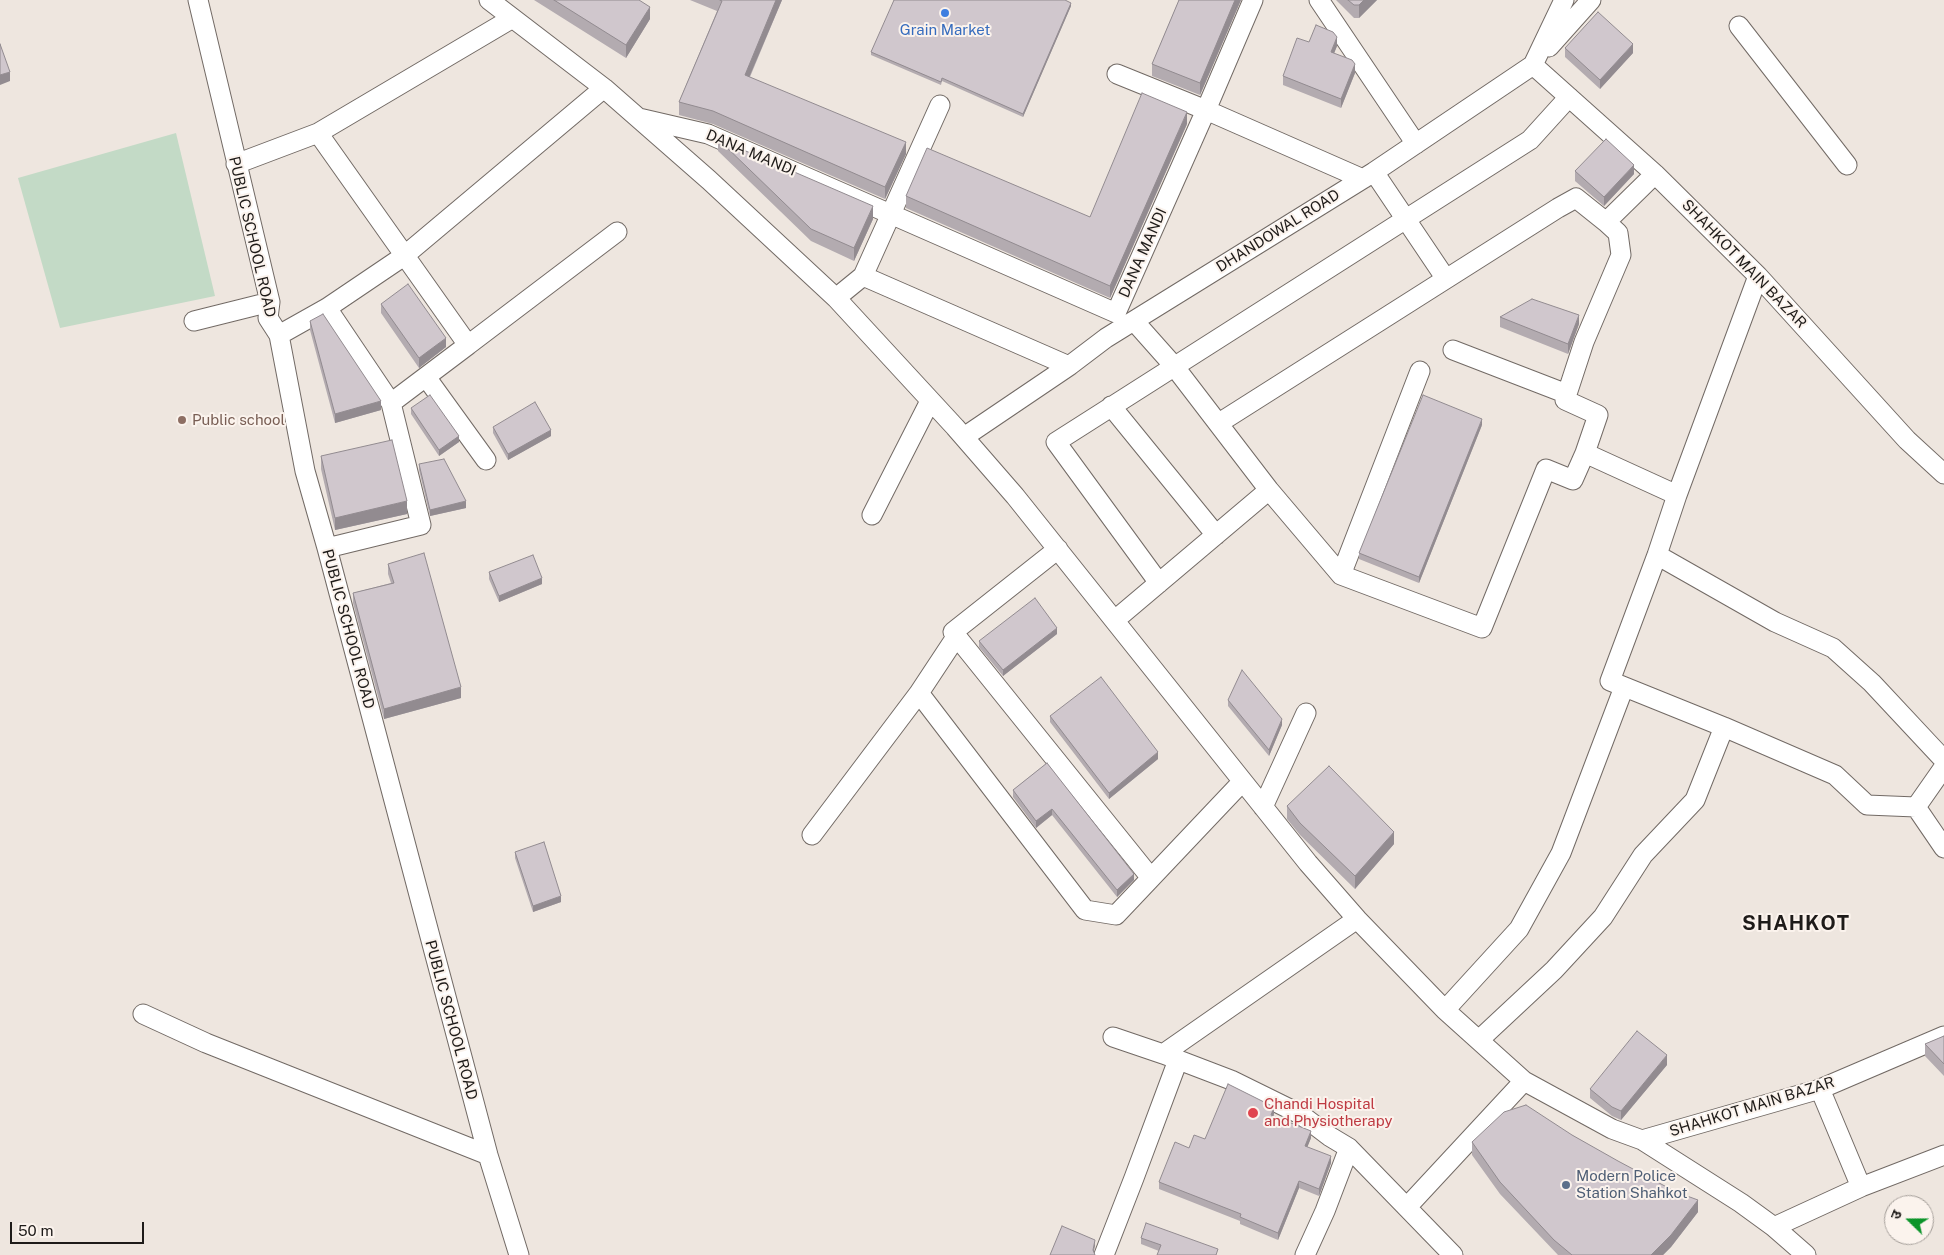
<!DOCTYPE html>
<html>
<head>
<meta charset="utf-8">
<style>
	body { margin:0 }
	#map { position:relative; width:1944px; height:1255px; overflow:hidden; background:#eee6df; font-family:"Public Sans","Noto Sans Devanagari",sans-serif }
	canvas { display:block }
	.north { position:absolute; left:1884px; top:1195px; width:50px; height:50px; box-sizing:border-box; background:#fbf3ed; border:1px solid #a39d98; border-radius:50%; rotate:292deg; font-size:14px; font-weight:700; line-height:20px; text-align:center; color:#1e1b19 }
	.north::after { content:''; display:block; margin:auto; width:18px; height:22px; background:#0b9429; clip-path:polygon(50% 0,100% 100%,50% 72%,0 100%) }
	.scale { position:absolute; left:10px; top:1222px; width:134px; height:22px; box-sizing:border-box; border:2px solid #1e1b19; border-top:0; padding-left:6px; font-size:15px; line-height:18px; white-space:nowrap; color:#1e1b19; -webkit-text-stroke:4px #fbf3ed; paint-order:stroke }
</style>
</head>
<body>
<div id="map">
<canvas width="1944" height="1255"></canvas>
<div class="north">उ</div>
<div class="scale">50 m</div>
</div>
<script>
const g = document.querySelector('canvas').getContext('2d');
g.lineJoin = 'round';
function paint(path, color) { g.fillStyle = color; g.fill(path, 'evenodd'); }
const shape = rows => new Path2D(rows.map(r => 'M' + r).join(''));
function trace(path, color, width, dash) { g.strokeStyle = color; g.lineWidth = width; g.lineCap = dash ? 'butt' : 'round'; g.setLineDash(dash || []); g.stroke(path); }
function write(font, color, halo, rows, align = 'center') {
  g.font = font + ' "Public Sans",sans-serif'; g.lineWidth = 4; g.setLineDash([]); g.textBaseline = 'middle'; g.strokeStyle = halo; g.fillStyle = color; for (const [text, x, y, turn = 0] of rows) {
    g.save(); g.translate(x, y); g.rotate((+turn || 0) * Math.PI / 180); g.textAlign = isNaN(turn) ? turn : align; if (halo) g.strokeText(text, 0, 0); g.fillText(text, 0, 0); g.restore();
  }
}
paint(shape([
	[176,133,215,296,60,328,18,178]
]), '#c3dac6');
const minor = shape([
	[198,0,270,302,268,318,279,335,305,471,327,548,488,1155,519,1255],
	[489,0,604,88,709,180,836,298,955,427,1015,496,1308,863,1357,919,1445,1010,1524,1081,1612,1129,1642,1140,1741,1203,1774,1227,1806,1255],
	[1253,0,1206,110,1363,179],
	[1319,0,1416,144],
	[1739,26,1847,165],
	[1549,47,1591,0],
	[1533,65,1655,174,1758,276,1907,440,1944,474],
	[639,118,708,134,1116,313,1206,110,1117,74],
	[318,133,468,345,391,403,327,308],
	[236,164,318,133,511,19],
	[1374,172,1446,279,1558,208,1576,198,1606,222,1655,174],
	[863,276,1069,366],
	[836,298,863,276,940,105],
	[194,321,270,302],
	[1134,321,1174,366,1269,490,1341,575,1482,628,1546,469,1573,480,1585,453,1677,495,1758,276],
	[279,335,327,308,404,256,604,88],
	[468,345,617,232],
	[1453,350,1567,394],
	[426,377,486,460],
	[1111,406,1216,535],
	[1219,423,1446,279],
	[964,437,1069,366,1106,338,1374,172,1533,65,1564,0],
	[1585,453,1598,415,1565,400,1584,342,1621,255,1618,233,1606,222],
	[1677,495,1657,555,1610,681,1724,727,1835,775,1867,805,1916,807],
	[872,515,930,401],
	[327,548,421,525,391,403],
	[1058,549,953,632,1151,878],
	[1657,555,1775,622,1833,648,1872,683,1944,760],
	[1341,575,1420,371],
	[1159,583,1056,442,1530,140,1569,97],
	[1115,620,1269,490],
	[919,693,1085,910,1116,915,1242,782],
	[1944,767,1916,807,1944,848],
	[1263,807,1306,713],
	[812,835,919,693,956,637],
	[1357,919,1163,1054,1231,1080,1300,1114,1329,1136,1349,1148,1453,1255],
	[1445,1010,1519,929,1561,853,1624,687],
	[143,1014,206,1043,488,1155],
	[1113,1037,1163,1054],
	[1479,1040,1554,970,1603,917,1643,855,1695,800,1724,727],
	[1642,1140,1820,1089,1944,1036],
	[1861,1187,1944,1155],
	[1407,1207,1524,1081],
	[1774,1227,1861,1187,1820,1089],
	[1104,1255,1134,1178,1178,1060],
	[1305,1255,1325,1211,1349,1148]
]);
trace(minor, '#726a65', 21);
trace(minor, '#fff', 19);
paint(shape([
	[534,0,639,0,650,19,626,58],
	[690,0,782,0,750,77,906,154,885,199,713,124,679,115,679,102,717,11],
	[1179,0,1241,0,1200,95,1152,76,1152,64],
	[1336,0,1377,0,1359,18,1354,18],
	[1071,6,1023,117,942,81,941,85,871,55,871,52],
	[1309,42,1337,46,1334,53,1355,73,1341,108,1283,85,1283,76],
	[1565,48,1633,53,1600,89,1565,57],
	[1187,124,1110,298,906,208,906,196,1090,217],
	[718,139,873,219,854,261,811,241,718,151],
	[1575,171,1634,174,1604,206,1575,181],
	[381,304,446,347,419,368,381,313],
	[1500,317,1579,324,1568,354,1500,327],
	[310,321,381,410,335,423,310,330],
	[411,408,459,442,439,456,411,414],
	[1482,425,1419,583,1359,559,1359,553],
	[493,427,551,436,508,460,493,433],
	[321,456,407,514,335,530,321,469],
	[419,464,466,508,430,516,419,470],
	[388,564,461,698,384,719,353,603,353,593,391,583,388,574],
	[489,572,542,584,499,602,489,579],
	[1057,634,1003,676,979,647,979,641],
	[1228,700,1282,725,1269,756,1228,706],
	[1050,716,1158,759,1109,799,1050,722],
	[1047,763,1134,880,1117,897,1052,815,1036,828,1013,797,1013,790],
	[1287,806,1394,844,1355,889,1300,835,1287,819],
	[515,852,561,902,533,912,515,858],
	[1944,1036,1944,1076,1925,1056,1925,1044],
	[1667,1065,1621,1120,1612,1116,1590,1098,1590,1089],
	[1274,1114,1273,1116,1311,1138,1307,1147,1331,1163,1319,1196,1299,1188,1278,1240,1240,1224,1240,1221,1159,1189,1159,1182,1205,1139],
	[1572,1135,1698,1212,1671,1247,1663,1255,1558,1255,1500,1194,1472,1155,1472,1142],
	[1141,1238,1218,1255,1159,1251,1141,1244]
]), '#b3abb0');
paint(shape([
	[776,0,782,0,745,87,745,75],
	[1235,0,1241,0,1200,95,1200,83],
	[1364,0,1377,0,1359,18,1359,5],
	[1071,3,1071,6,1023,117,1023,114],
	[650,7,650,19,626,58,626,45],
	[1337,37,1337,46,1331,61,1331,52],
	[1633,44,1633,53,1600,89,1600,80],
	[1355,64,1355,73,1341,108,1341,99],
	[10,72,10,81,0,85,0,75],
	[1187,112,1187,124,1110,298,1110,286],
	[906,142,906,154,885,199,885,187],
	[1634,165,1634,174,1604,206,1604,197],
	[873,206,873,219,854,261,854,248],
	[1579,315,1579,324,1568,354,1568,344],
	[446,338,446,347,419,368,419,358],
	[381,401,381,410,335,423,335,414],
	[1482,419,1482,425,1419,583,1419,577],
	[551,430,551,436,508,460,508,454],
	[459,436,459,442,439,456,439,450],
	[407,501,407,514,335,530,335,518],
	[466,501,466,508,430,516,430,510],
	[542,578,542,584,499,602,499,596],
	[1057,628,1057,634,1003,676,1003,670],
	[461,687,461,698,384,719,384,709],
	[1282,719,1282,725,1269,756,1269,750],
	[1158,752,1158,759,1109,799,1109,793],
	[1052,809,1052,815,1036,828,1036,821],
	[1394,832,1394,844,1355,889,1355,876],
	[1134,874,1134,880,1117,897,1117,890],
	[561,896,561,902,533,912,533,906],
	[1667,1055,1667,1065,1621,1120,1621,1111],
	[1274,1107,1274,1114,1271,1122,1271,1115],
	[1311,1131,1311,1138,1305,1153,1305,1146],
	[1331,1156,1331,1163,1319,1196,1319,1189],
	[1299,1181,1299,1188,1278,1240,1278,1233],
	[1698,1200,1698,1212,1671,1247,1663,1255,1651,1255],
	[1095,1240,1095,1246,1093,1255,1093,1250]
]), '#928b90');
const building = shape([
	[554,0,639,0,650,7,626,45,554,0],
	[720,0,776,0,745,75,906,142,885,187,713,111,679,102,722,1,720,0],
	[894,0,1065,0,1071,3,1023,114,942,78,941,82,871,52,894,0],
	[1179,0,1235,0,1200,83,1152,64,1179,0],
	[1348,0,1364,0,1359,5,1354,5,1348,0],
	[1598,12,1633,44,1600,80,1565,48,1598,12],
	[1316,25,1333,32,1337,37,1331,52,1352,60,1355,64,1341,99,1283,76,1297,38,1309,42,1316,25],
	[0,44,10,72,0,75,0,44],
	[1142,93,1187,112,1110,286,906,196,927,148,1090,217,1142,93],
	[718,139,873,206,854,248,811,229,718,139],
	[1606,139,1634,165,1604,197,1575,171,1606,139],
	[408,284,446,338,419,358,381,304,408,284],
	[1532,299,1579,315,1568,344,1500,317,1532,299],
	[323,314,381,401,335,414,310,321,323,314],
	[430,395,459,436,439,450,411,408,430,395],
	[1423,395,1482,419,1419,577,1359,553,1423,395],
	[535,402,551,430,508,454,493,427,535,402],
	[392,440,407,501,335,518,321,456,392,440],
	[444,459,466,501,430,510,419,464,444,459],
	[424,553,461,687,384,709,353,593,394,583,388,564,424,553],
	[533,555,542,578,499,596,489,572,533,555],
	[1035,598,1057,628,1003,670,979,641,1035,598],
	[1242,670,1282,719,1269,750,1228,700,1242,670],
	[1101,677,1158,752,1109,793,1050,716,1101,677],
	[1047,763,1134,874,1117,890,1052,809,1036,821,1013,790,1047,763],
	[1329,766,1394,832,1355,876,1300,823,1287,806,1329,766],
	[544,842,561,896,533,906,515,852,544,842],
	[1637,1031,1667,1055,1621,1111,1612,1107,1590,1089,1637,1031],
	[1944,1036,1944,1064,1925,1044,1944,1036],
	[1228,1084,1274,1107,1271,1115,1311,1131,1305,1146,1331,1156,1319,1189,1299,1181,1278,1233,1240,1217,1241,1214,1159,1182,1175,1142,1189,1148,1194,1135,1205,1139,1228,1084],
	[1526,1105,1572,1135,1618,1161,1676,1192,1698,1200,1671,1235,1651,1255,1572,1255,1554,1240,1500,1182,1472,1142,1504,1112,1526,1105],
	[1146,1223,1218,1249,1216,1255,1157,1255,1161,1245,1141,1238,1146,1223],
	[1062,1226,1095,1240,1093,1250,1095,1255,1050,1255,1062,1226]
]);
paint(building, '#d0c7cd');
trace(building, '#928b90', 1);
for (const [x, y, r, color] of [
	[945,13,5,"#3f7fe0"],
	[182,420,5,"#8d6e63"],
	[1253,1113,6,"#e0444e"],
	[1566,1185,5,"#5c6f8a"]
]) { const dot = new Path2D(); dot.arc(x, y, r, 0, 2 * Math.PI); g.fillStyle = color; g.fill(dot); trace(dot, '#fbf3ed', 2); }
write('15px', '#366cbe', '#fbf3ed', [
	["Grain Market",945,30]
]);
write('15px', '#1e1b19', '#fbf3ed', [
	["DANA MANDI",751,153,23],
	["DHANDOWAL ROAD",1278,231,-32],
	["PUBLIC SCHOOL ROAD",252,237,77],
	["DANA MANDI",1143,253,-66],
	["SHAHKOT MAIN BAZAR",1744,264,46],
	["PUBLIC SCHOOL ROAD",348,629,75],
	["PUBLIC SCHOOL ROAD",451,1020,75],
	["SHAHKOT MAIN BAZAR",1752,1107,-17]
]);
write('15px', '#785e54', '#fbf3ed', [
	["Public school",192,420]
], 'left');
write('15px', '#be3a42', '#fbf3ed', [
	["Chandi Hospital",1264,1104],
	["and Physiotherapy",1264,1121]
], 'left');
write('15px', '#4e5e75', '#fbf3ed', [
	["Modern Police",1576,1176],
	["Station Shahkot",1576,1193]
], 'left');
g.letterSpacing = '1px';
write('bold 20px', '#1e1b19', '#fbf3ed', [
	["SHAHKOT",1796,924]
]);
g.letterSpacing = '0px';
</script>
</body>
</html>
